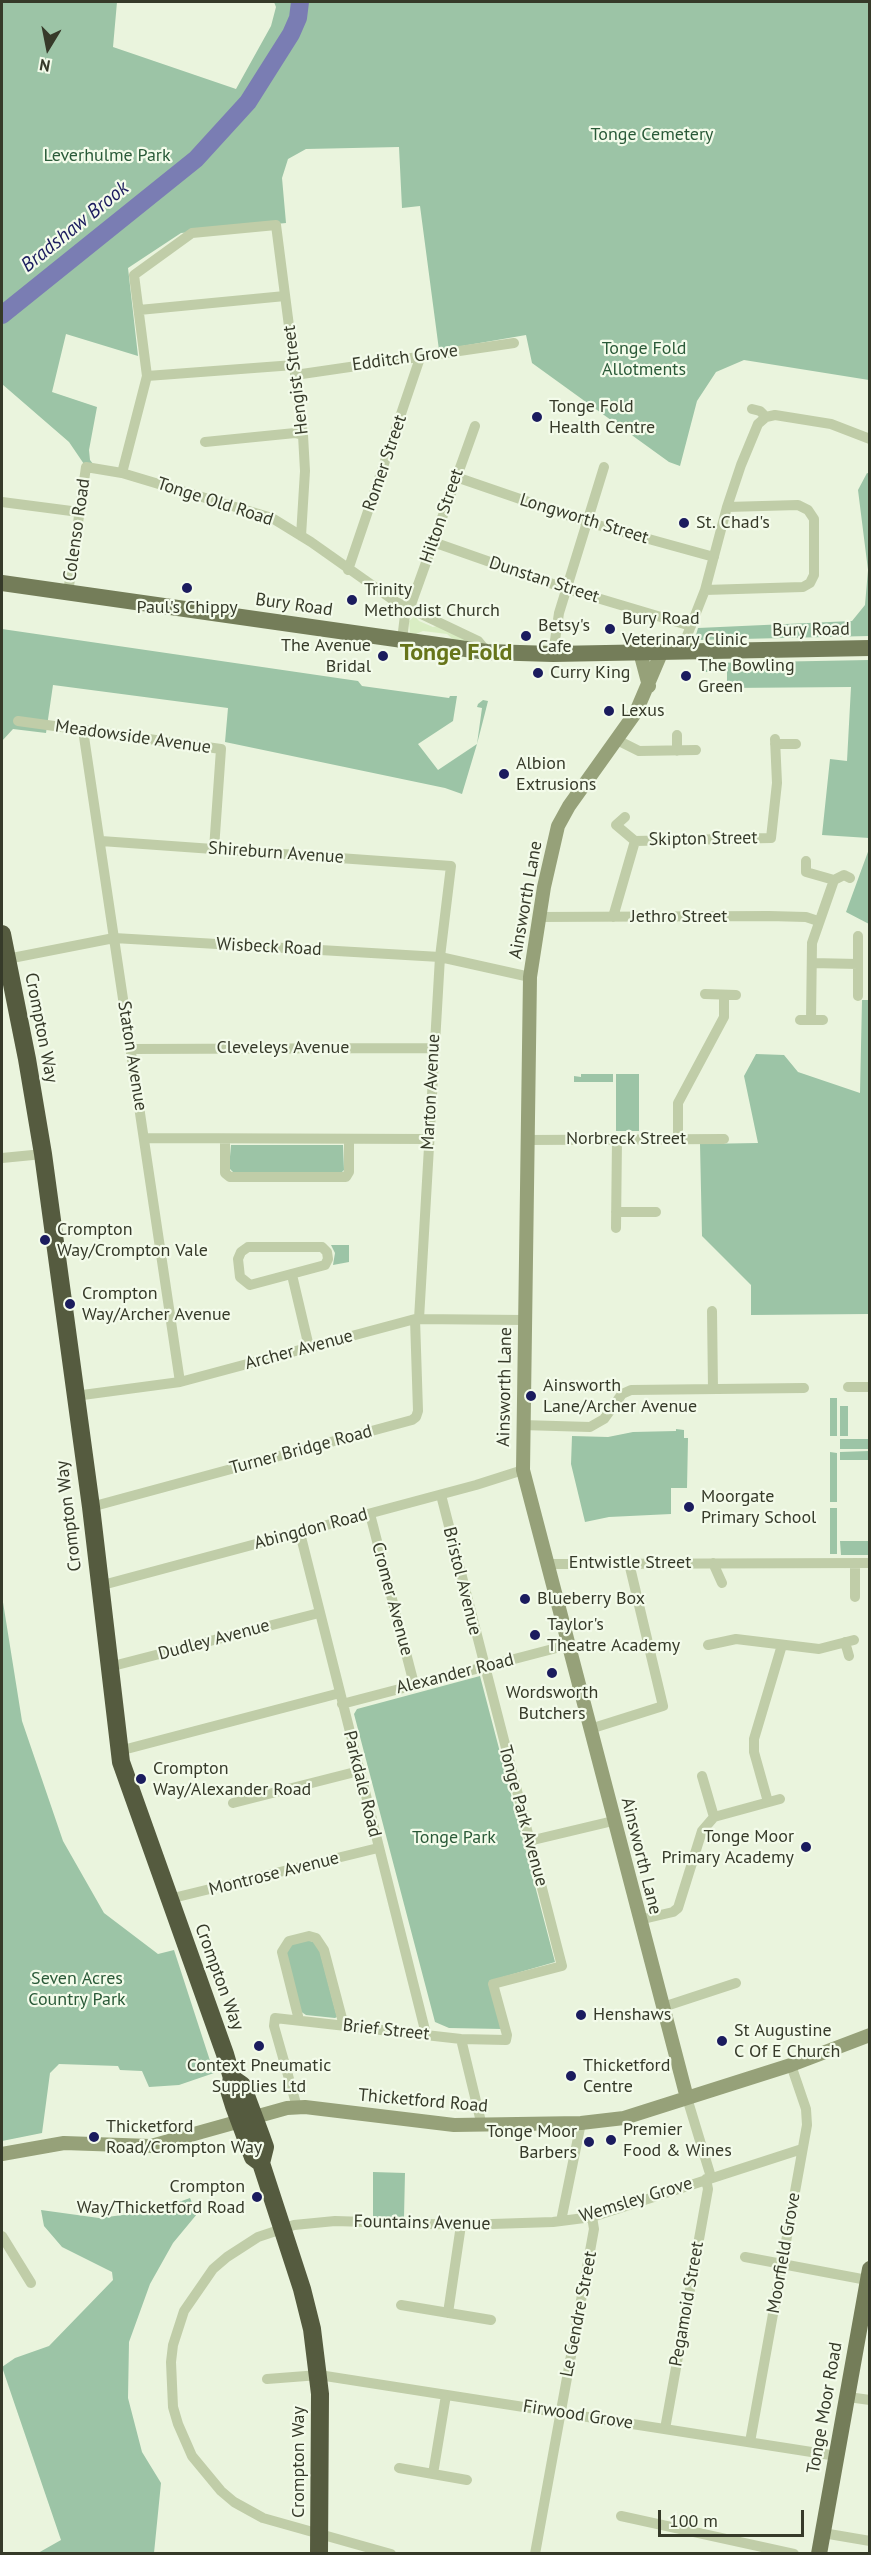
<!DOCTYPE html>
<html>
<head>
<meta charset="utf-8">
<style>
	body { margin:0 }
	#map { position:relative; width:871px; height:2555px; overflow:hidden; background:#eaf4dd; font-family:"PT Sans",sans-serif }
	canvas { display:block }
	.frame { position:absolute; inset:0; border:3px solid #363a29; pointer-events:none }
	.north { position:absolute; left:18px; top:18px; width:60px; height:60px; -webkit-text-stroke:4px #f3fbea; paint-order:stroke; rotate:190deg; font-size:16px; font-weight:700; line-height:24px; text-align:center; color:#363a29 }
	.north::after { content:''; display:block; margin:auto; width:21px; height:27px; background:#363a29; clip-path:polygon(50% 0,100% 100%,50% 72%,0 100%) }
	.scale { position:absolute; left:658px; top:2510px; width:146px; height:27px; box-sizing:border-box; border:3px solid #363a29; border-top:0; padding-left:8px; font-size:18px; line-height:21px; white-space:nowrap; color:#363a29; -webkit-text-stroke:4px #f3fbea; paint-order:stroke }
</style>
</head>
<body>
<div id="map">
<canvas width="871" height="2555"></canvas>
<div class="frame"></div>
<div class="north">N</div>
<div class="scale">100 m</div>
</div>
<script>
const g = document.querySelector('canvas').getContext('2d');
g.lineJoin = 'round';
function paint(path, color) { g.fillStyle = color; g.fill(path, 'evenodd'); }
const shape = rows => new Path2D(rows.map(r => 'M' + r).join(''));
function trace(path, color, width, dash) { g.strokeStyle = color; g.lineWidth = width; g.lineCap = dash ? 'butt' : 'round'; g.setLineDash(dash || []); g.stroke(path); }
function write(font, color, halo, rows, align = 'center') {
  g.font = font + ' "PT Sans",sans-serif'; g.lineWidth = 4.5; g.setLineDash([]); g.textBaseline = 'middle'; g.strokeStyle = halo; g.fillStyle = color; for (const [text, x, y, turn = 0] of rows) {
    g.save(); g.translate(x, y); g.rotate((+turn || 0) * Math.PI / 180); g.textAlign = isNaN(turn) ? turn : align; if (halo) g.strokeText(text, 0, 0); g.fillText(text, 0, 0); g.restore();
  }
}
paint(shape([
	[2,2,117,2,113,47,236,89,271,26,276,7,274,2,869,2,869,380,744,360,716,372,697,401,680,466,669,462,532,363,526,335,439,350,420,206,402,208,399,147,306,149,288,159,282,178,286,223,181,233,128,268,138,356,66,334,52,392,97,407,89,450,90,460,97,469,86,467,69,442,2,384],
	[867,473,870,474,869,636,698,640,696,635,698,628,852,621,865,605,868,570,858,490],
	[2,629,358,681,362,686,449,698,450,696,457,696,453,721,418,744,438,770,477,744,482,708,477,707,478,704,483,700,488,701,485,713,477,744,462,794,445,788,225,742,228,708,53,685,46,733,13,729,2,741],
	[869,660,869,838,822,835,830,759,847,761,851,687,727,688,727,672,705,672,711,663],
	[869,849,869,924,846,912],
	[862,1000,869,1000,869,1314,751,1315,751,1285,702,1236,700,1144,758,1143,744,1076,756,1054,784,1055,798,1072,860,1093],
	[581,1074,613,1074,613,1082,574,1082,574,1076,581,1077],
	[616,1074,639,1074,639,1131,616,1131],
	[231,1145,343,1145,344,1170,342,1172,233,1172,229,1168],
	[331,1245,349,1245,349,1262,333,1265,335,1253],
	[830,1398,837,1398,837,1436,830,1436],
	[840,1406,848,1406,848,1436,840,1436],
	[676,1429,684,1430,684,1438,688,1438,687,1488,671,1488,671,1514,609,1517,585,1522,571,1464,572,1436,608,1437,633,1432,676,1431],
	[840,1439,869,1439,869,1449,840,1449],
	[869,1451,869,1460,840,1460,840,1452],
	[830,1452,837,1453,837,1502,830,1502],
	[830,1508,837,1508,837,1554,830,1554],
	[840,1541,869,1541,869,1555,841,1555],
	[2,1596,22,1721,63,1841,104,1913,158,1954,174,1950,214,2073,179,2085,149,2087,142,2071,120,2070,118,2066,59,2064,50,2073,42,2133,2,2141],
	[480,1676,555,1962,489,1981,502,2029,449,2028,435,2022,354,1714,357,1709],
	[308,1940,318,1944,337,2017,335,2018,306,2015,300,2011,285,1954,292,1944],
	[373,2172,405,2173,404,2217,373,2217],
	[190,2198,197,2214,173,2243,150,2284,129,2342,128,2398,142,2452,161,2483,154,2553,38,2553,61,2540,2,2367,15,2358,49,2346,113,2280,112,2272,62,2247,44,2226,41,2210,99,2218,154,2211]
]), '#9cc4a6');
paint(shape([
	[415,616,419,621,433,627,437,626,474,644,456,642,447,634,423,631,416,634,410,633,409,621]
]), '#d9edc3');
trace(shape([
	[2,315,196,159,248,102,291,34,298,18,300,2]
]), '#7a7db3', 18);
trace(shape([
	[139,310,285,296],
	[295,375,514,343],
	[147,376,294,365],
	[752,409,760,411,766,417],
	[205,442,295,433,303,435],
	[122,473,147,376,134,275,192,233,276,225,303,435,305,471,301,536],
	[456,477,587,522,714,557],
	[2,502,79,512],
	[433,542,567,589,691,626],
	[348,570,421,355],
	[705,590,803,587,810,583,814,575,814,519,808,510,798,505,727,507],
	[68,593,86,467,122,473,272,518,311,542,396,602,478,641,487,652],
	[402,640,405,615,409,610,475,426],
	[681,651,705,590,727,507,741,465,758,424,766,417,775,415,831,424,870,439],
	[553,654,559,613,604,467],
	[18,721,221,749,214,849],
	[83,730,180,1382],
	[677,735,677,751],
	[617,740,639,751,696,750],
	[775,744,796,744],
	[625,817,616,825,635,841],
	[101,841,451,866,440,957,419,1319],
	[635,841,771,838,777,783,775,739],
	[806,861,806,872,834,880,812,943,811,1020],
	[834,880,844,875,850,878],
	[539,917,769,916,806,917,818,921],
	[613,917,635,841],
	[7,959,114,938,440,957,530,977],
	[812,963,858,964],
	[705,994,736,995],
	[858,996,858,936],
	[800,1020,823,1020],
	[131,1049,434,1048],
	[145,1138,428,1139],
	[225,1139,225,1173,230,1177,346,1177,349,1172,349,1139],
	[678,1139,678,1103,724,1017,724,995],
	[528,1140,724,1139],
	[2,1158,43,1154],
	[616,1212,656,1212],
	[616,1228,617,1139],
	[248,1247,322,1247,327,1252,328,1259,325,1265,250,1285,240,1277,238,1259,241,1252,248,1247],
	[292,1275,309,1347],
	[712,1311,713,1389],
	[848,1387,870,1387],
	[75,1396,180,1382,415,1319,524,1320],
	[522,1425,590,1427,604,1419,622,1394,631,1390,804,1388],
	[91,1507,412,1420,416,1417,418,1411,415,1319],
	[370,1514,414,1684],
	[300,1533,426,2034],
	[713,1563,722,1583],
	[855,1563,855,1597],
	[546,1564,870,1563],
	[99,1586,476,1485,523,1470],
	[845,1642,849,1656],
	[708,1645,736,1639,819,1649,854,1640],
	[109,1667,319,1613],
	[342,1704,568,1645],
	[590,1729,663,1706,629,1563],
	[119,1751,340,1693],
	[702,1776,714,1817],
	[768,1802,754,1752,754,1739,782,1645],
	[233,1803,359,1771],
	[529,1841,613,1821],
	[169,1899,378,1848],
	[639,1920,673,1912,678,1908,702,1831,714,1817,780,1799],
	[663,2007,736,1983],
	[299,2020,282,1952,289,1941,309,1936,316,1938,324,1950,344,2026],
	[461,2039,482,2126],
	[687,2098,711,2177],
	[297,2107,274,2026,275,2018,461,2039,506,2040,507,2035,493,1984,562,1966,441,1495],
	[561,2221,581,2123],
	[2,2236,31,2283],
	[745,2257,867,2280],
	[401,2305,491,2320],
	[448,2313,461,2225],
	[267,2379,319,2375,837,2456],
	[848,2397,870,2400],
	[665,2429,708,2189,706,2179],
	[750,2442,807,2125,806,2109,791,2065],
	[399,2468,467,2480],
	[433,2474,446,2395],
	[621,2516,794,2554],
	[823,2533,870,2541],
	[391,2554,263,2518,234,2502,221,2491,192,2456,178,2424,173,2407,171,2362,173,2345,184,2311,213,2269,227,2257,258,2237,294,2225,335,2221,461,2225,553,2222,592,2217,802,2149],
	[535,2554,594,2229,592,2217]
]), '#c0cda8', 10);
trace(shape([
	[662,651,636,712,569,806,558,826,544,887,530,977,523,1470,687,2098],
	[640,652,649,686],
	[2,2154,64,2143,151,2146,287,2108,305,2107,454,2125,581,2123,624,2118,791,2065,870,2035]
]), '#96a179', 14);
trace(shape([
	[2,583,487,652,553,654,870,648],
	[819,2554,870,2269]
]), '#747d59', 16);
trace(shape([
	[2,934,27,1059,43,1154,91,1507,121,1762,225,2054,232,2078,229,2090,234,2106,253,2157,261,2163],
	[232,2078,242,2085,261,2136,265,2147,261,2163,302,2289,312,2329,320,2394,319,2554]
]), '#555b3f', 18);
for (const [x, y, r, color] of [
	[537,417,6,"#1b1c5e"],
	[684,523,6,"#1b1c5e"],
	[187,588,6,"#1b1c5e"],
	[352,600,6,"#1b1c5e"],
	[610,629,6,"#1b1c5e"],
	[526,636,6,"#1b1c5e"],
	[383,656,6,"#1b1c5e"],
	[538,673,6,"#1b1c5e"],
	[686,676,6,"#1b1c5e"],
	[609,711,6,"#1b1c5e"],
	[504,774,6,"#1b1c5e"],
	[45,1240,6,"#1b1c5e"],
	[70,1304,6,"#1b1c5e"],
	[531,1396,6,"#1b1c5e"],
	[689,1507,6,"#1b1c5e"],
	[525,1599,6,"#1b1c5e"],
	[535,1635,6,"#1b1c5e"],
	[552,1673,6,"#1b1c5e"],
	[141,1779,6,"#1b1c5e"],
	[806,1847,6,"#1b1c5e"],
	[581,2015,6,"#1b1c5e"],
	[722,2041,6,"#1b1c5e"],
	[259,2046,6,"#1b1c5e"],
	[571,2076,6,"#1b1c5e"],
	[94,2137,6,"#1b1c5e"],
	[611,2140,6,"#1b1c5e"],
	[589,2142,6,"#1b1c5e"],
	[257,2197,6,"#1b1c5e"]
]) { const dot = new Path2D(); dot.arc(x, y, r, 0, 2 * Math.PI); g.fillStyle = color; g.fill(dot); trace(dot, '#f3fbea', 2); }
write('18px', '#2a5a38', '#f3fbea', [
	["Tonge Cemetery",652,135],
	["Leverhulme Park",107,156],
	["Tonge Fold",644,349],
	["Allotments",644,370],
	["Tonge Park",454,1838],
	["Seven Acres",77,1979],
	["Country Park",77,2000]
]);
write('18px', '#363a29', '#f3fbea', [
	["Edditch Grove",405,358,-8],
	["Hengist Street",296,380,-97],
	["Romer Street",385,463,-71],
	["Tonge Old Road",215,502,18],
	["Hilton Street",442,516,-71],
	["Longworth Street",584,519,17],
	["Colenso Road",77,530,-82],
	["Dunstan Street",544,580,18],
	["Bury Road",294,605,8],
	["Bury Road",811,630,-1],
	["Meadowside Avenue",133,737,8],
	["Skipton Street",703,839,-1],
	["Shireburn Avenue",276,853,4],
	["Ainsworth Lane",526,900,-80],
	["Jethro Street",679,917],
	["Wisbeck Road",269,947,3],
	["Crompton Way",41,1028,79],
	["Cleveleys Avenue",283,1048],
	["Staton Avenue",132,1056,81],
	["Marton Avenue",431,1092,-87],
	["Norbreck Street",626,1139],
	["Archer Avenue",299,1350,-15],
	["Ainsworth Lane",505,1387,-89],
	["Turner Bridge Road",301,1450,-15],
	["Crompton Way",69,1516,-97],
	["Abingdon Road",311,1529,-15],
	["Entwistle Street",630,1563],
	["Bristol Avenue",462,1581,76],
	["Cromer Avenue",392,1599,75],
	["Dudley Avenue",214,1640,-15],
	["Alexander Road",455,1674,-14],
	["Parkdale Road",362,1784,76],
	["Tonge Park Avenue",523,1816,75],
	["Ainsworth Lane",641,1856,76],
	["Montrose Avenue",274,1874,-14],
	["Crompton Way",219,1977,70],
	["Brief Street",386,2030,6],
	["Thicketford Road",423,2101,5],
	["Wemsley Grove",636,2200,-17],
	["Fountains Avenue",422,2223,1],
	["Moorfield Grove",784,2253,-80],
	["Pegamoid Street",687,2304,-80],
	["Le Gendre Street",579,2314,-79],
	["Tonge Moor Road",825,2408,-80],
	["Firwood Grove",578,2415,9],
	["Crompton Way",299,2462,-90]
]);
write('18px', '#363a29', '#f3fbea', [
	["Tonge Fold",549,407],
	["Health Centre",549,428],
	["St. Chad's",696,523],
	["Trinity",364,590],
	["Methodist Church",364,611],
	["Paul's Chippy",187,608,"center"],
	["Bury Road",622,619],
	["Veterinary Clinic",622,640],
	["Betsy's",538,626],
	["Cafe",538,647],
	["The Avenue",371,646,"right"],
	["Bridal",371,667,"right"],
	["The Bowling",698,666],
	["Green",698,687],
	["Curry King",550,673],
	["Lexus",621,711],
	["Albion",516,764],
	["Extrusions",516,785],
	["Crompton",57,1230],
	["Way/Crompton Vale",57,1251],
	["Crompton",82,1294],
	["Way/Archer Avenue",82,1315],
	["Ainsworth",543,1386],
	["Lane/Archer Avenue",543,1407],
	["Moorgate",701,1497],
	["Primary School",701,1518],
	["Blueberry Box",537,1599],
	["Taylor's",547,1625],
	["Theatre Academy",547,1646],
	["Wordsworth",552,1693,"center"],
	["Butchers",552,1714,"center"],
	["Crompton",153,1769],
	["Way/Alexander Road",153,1790],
	["Tonge Moor",794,1837,"right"],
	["Primary Academy",794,1858,"right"],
	["Henshaws",593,2015],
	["St Augustine",734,2031],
	["C Of E Church",734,2052],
	["Context Pneumatic",259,2066,"center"],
	["Supplies Ltd",259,2087,"center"],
	["Thicketford",583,2066],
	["Centre",583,2087],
	["Thicketford",106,2127],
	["Road/Crompton Way",106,2148],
	["Premier",623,2130],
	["Food & Wines",623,2151],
	["Tonge Moor",577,2132,"right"],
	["Barbers",577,2153,"right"],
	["Crompton",245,2187,"right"],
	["Way/Thicketford Road",245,2208,"right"]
], 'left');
write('italic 20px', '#1b1c5e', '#f3fbea', [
	["Bradshaw Brook",75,227,-39]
]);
write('bold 24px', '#67751a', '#f3fbea', [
	["Tonge Fold",456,653]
]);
</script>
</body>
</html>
